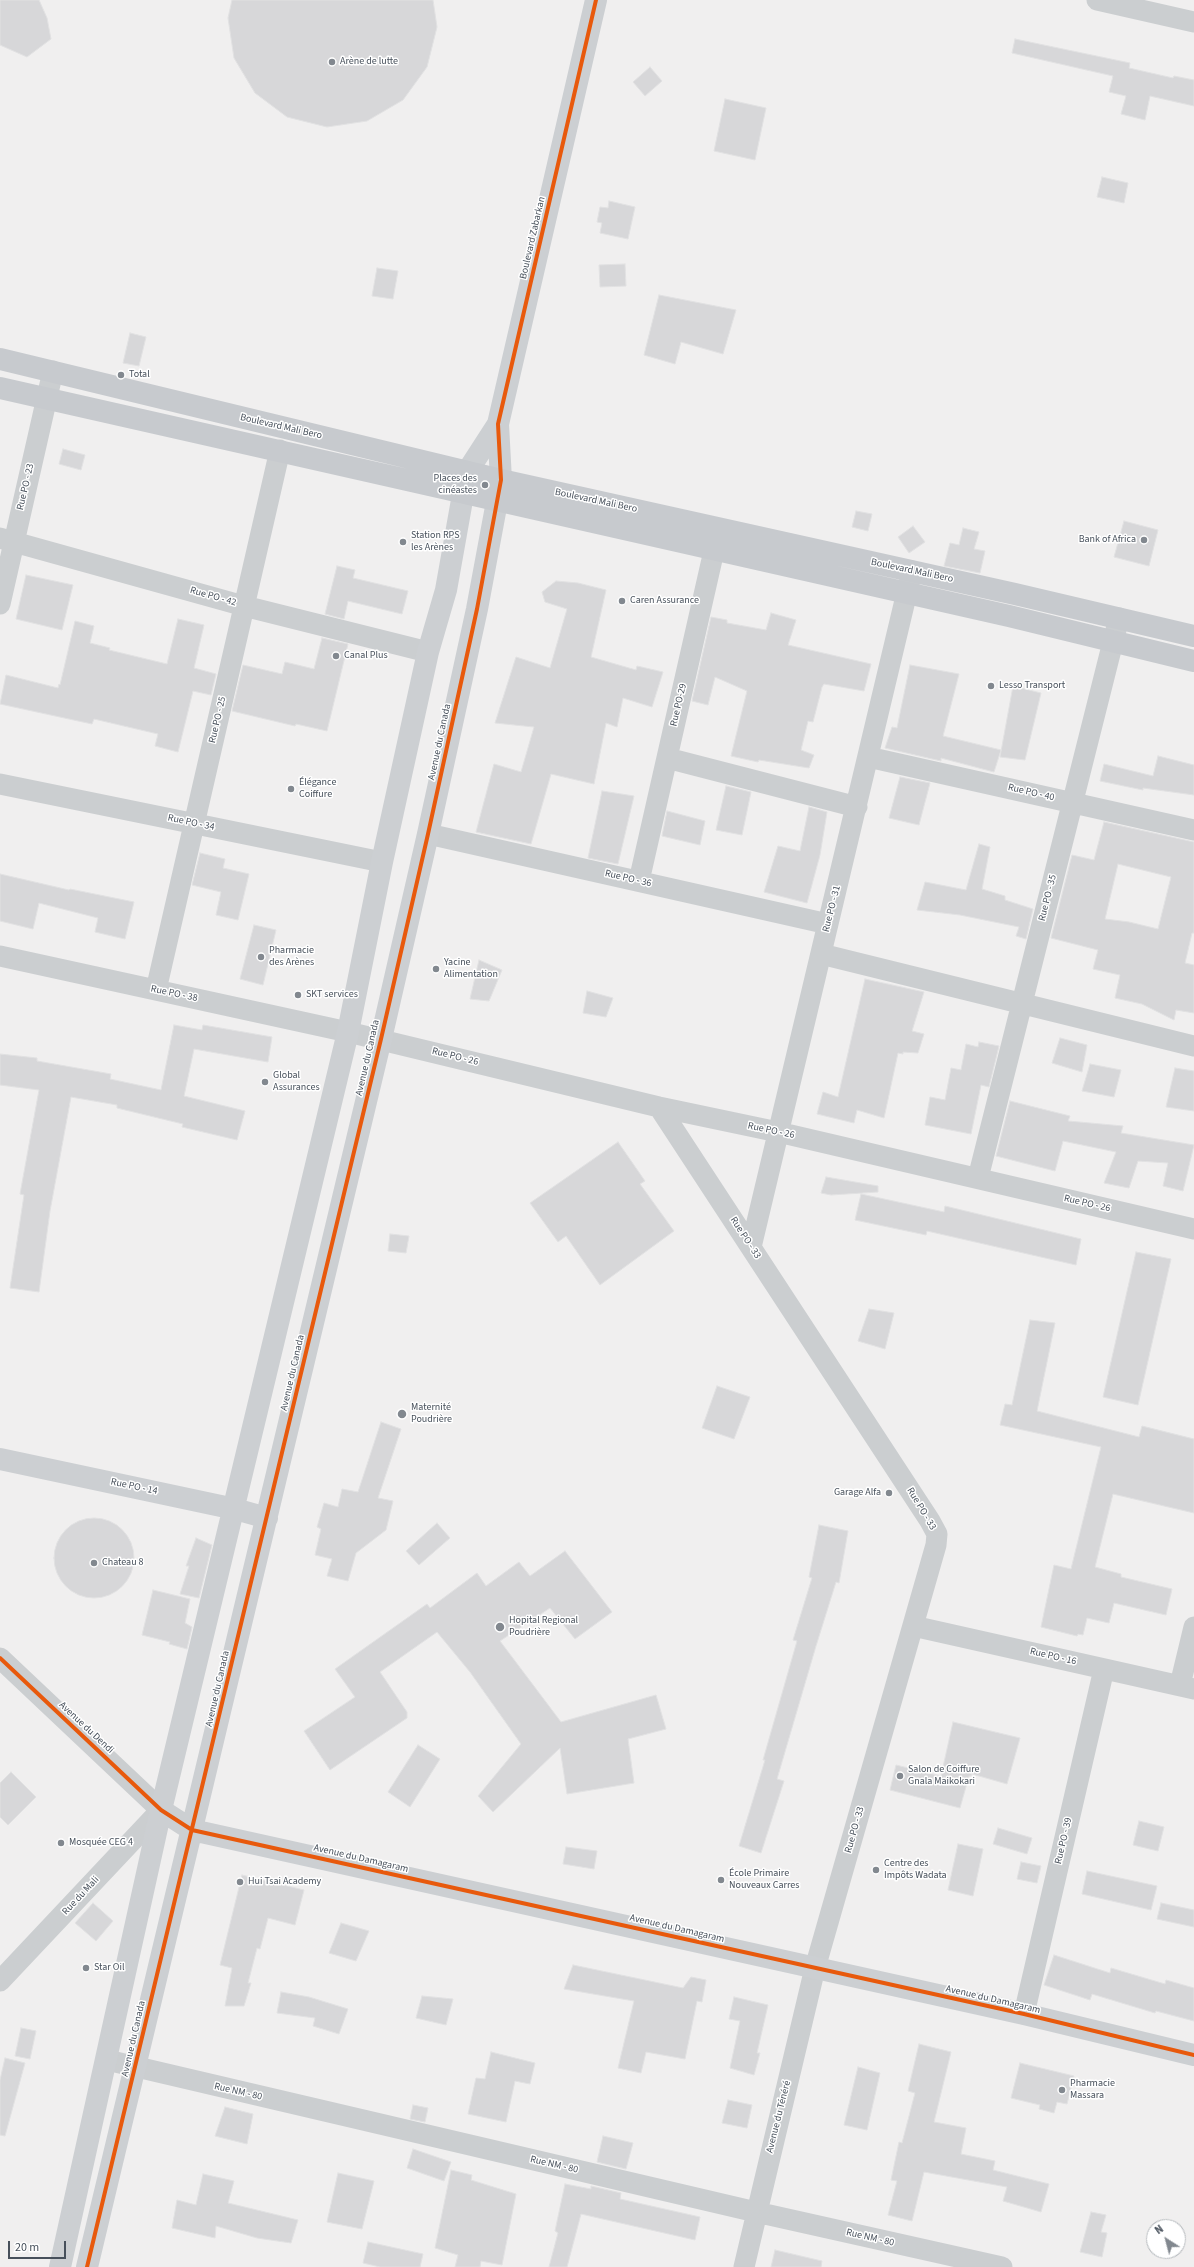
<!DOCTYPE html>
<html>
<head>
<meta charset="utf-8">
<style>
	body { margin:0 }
	#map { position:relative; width:1194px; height:2267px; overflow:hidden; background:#f0efef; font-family:"Source Sans 3",sans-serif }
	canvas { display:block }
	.north { position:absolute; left:1146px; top:2219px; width:40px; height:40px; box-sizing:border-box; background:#fff; border:1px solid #b5b9bd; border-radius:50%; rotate:324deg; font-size:11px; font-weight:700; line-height:16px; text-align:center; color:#47505b }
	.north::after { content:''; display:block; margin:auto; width:14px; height:18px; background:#82888f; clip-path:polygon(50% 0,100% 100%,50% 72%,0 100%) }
	.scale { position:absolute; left:8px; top:2241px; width:58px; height:18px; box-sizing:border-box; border:2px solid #47505b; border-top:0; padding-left:5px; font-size:12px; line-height:14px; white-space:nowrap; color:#47505b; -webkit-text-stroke:3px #fff; paint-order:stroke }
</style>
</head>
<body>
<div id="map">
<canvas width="1194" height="2267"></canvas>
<div class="north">N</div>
<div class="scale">20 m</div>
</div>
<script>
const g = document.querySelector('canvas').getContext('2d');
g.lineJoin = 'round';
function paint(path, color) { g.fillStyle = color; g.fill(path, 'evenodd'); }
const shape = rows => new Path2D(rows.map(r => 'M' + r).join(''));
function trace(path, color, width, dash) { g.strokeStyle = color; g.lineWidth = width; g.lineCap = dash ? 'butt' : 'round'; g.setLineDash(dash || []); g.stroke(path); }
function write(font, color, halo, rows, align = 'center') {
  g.font = font + ' "Source Sans 3",sans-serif'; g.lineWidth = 3; g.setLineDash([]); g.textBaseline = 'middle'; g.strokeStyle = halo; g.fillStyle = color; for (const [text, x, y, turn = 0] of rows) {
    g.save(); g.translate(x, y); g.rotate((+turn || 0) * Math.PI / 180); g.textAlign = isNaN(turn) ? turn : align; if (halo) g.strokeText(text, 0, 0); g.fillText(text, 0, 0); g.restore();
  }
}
const building = shape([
	[0,0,39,0,47,18,51,39,27,57,0,45,0,0],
	[232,0,433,0,437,27,427,67,403,100,367,121,327,127,287,117,255,93,234,58,228,18,232,0],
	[1015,39,1130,63,1129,68,1173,78,1174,76,1194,80,1194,106,1150,96,1145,120,1121,114,1126,96,1109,92,1113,76,1012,53,1015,39],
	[650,67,662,81,645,96,633,82,650,67],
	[725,99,766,108,755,160,714,151,725,99],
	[1102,177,1128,183,1124,203,1097,197,1102,177],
	[609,201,635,207,628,239,600,233,602,223,597,222,600,207,608,208,609,201],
	[625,264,626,286,600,287,599,265,625,264],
	[377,268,398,271,393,299,372,296,377,268],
	[659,295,736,310,723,354,681,342,675,364,644,355,659,295],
	[130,333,146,337,139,366,123,363,130,333],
	[63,449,85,455,81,470,59,464,63,449],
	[856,511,872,514,868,531,852,527,856,511],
	[1124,521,1158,530,1149,566,1114,557,1124,521],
	[913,526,925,542,909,553,898,537,913,526],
	[963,528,979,532,974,549,985,551,980,573,944,566,950,543,959,545,963,528],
	[337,566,355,570,353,578,408,591,402,614,348,601,344,619,325,614,337,566],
	[26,575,73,585,62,630,16,619,26,575],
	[556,581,578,583,606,590,591,657,636,670,637,666,663,672,652,707,623,698,617,727,606,723,594,784,551,774,531,844,476,832,494,764,521,772,534,727,495,723,516,657,550,668,567,609,545,602,542,592,556,581],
	[771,613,796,620,788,645,871,664,864,691,824,684,822,687,813,722,808,721,801,750,814,755,809,768,759,760,758,762,731,756,747,691,715,677,708,705,692,701,711,617,727,620,727,623,766,630,771,613],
	[178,619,204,625,194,668,216,674,211,695,193,691,178,752,155,746,158,734,94,719,92,724,0,704,6,675,58,688,59,684,60,685,75,621,94,626,90,643,110,648,109,650,167,664,178,619],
	[322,638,348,644,327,731,296,724,295,726,232,711,243,665,282,674,285,662,314,669,322,638],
	[910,665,959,674,943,736,1001,750,994,772,941,758,941,761,885,748,892,727,897,728,910,665],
	[1013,686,1041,693,1025,760,1000,757,1013,686],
	[1158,756,1194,765,1194,795,1143,788,1143,790,1100,781,1104,764,1153,776,1158,756],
	[900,777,930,783,919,825,889,818,900,777],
	[726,786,751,792,742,835,716,830,726,786],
	[602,791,634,796,618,864,588,858,602,791],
	[809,807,827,812,820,855,807,903,764,892,778,846,800,851,809,807],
	[667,811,705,821,700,845,662,836,667,811],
	[1104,822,1194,842,1194,933,1192,933,1185,963,1194,965,1194,1013,1176,1010,1174,1020,1142,1004,1115,998,1120,975,1093,969,1098,950,1051,938,1072,855,1094,860,1104,822],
	[1118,864,1171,877,1158,929,1129,922,1105,919,1118,864],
	[979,844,990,847,982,889,1005,896,1005,900,1033,909,1026,939,1016,936,1019,927,960,915,917,910,925,882,966,890,979,844],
	[200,853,225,859,223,868,249,874,238,920,216,915,221,892,192,885,200,853],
	[0,874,69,890,70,889,134,902,125,939,95,932,98,918,39,903,33,929,0,921,0,874],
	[254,925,276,930,263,985,240,979,254,925],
	[479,960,502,970,489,1001,470,999,479,960],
	[865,979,924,992,912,1031,924,1034,918,1053,903,1052,903,1054,898,1053,884,1118,857,1110,854,1123,817,1114,823,1092,838,1097,865,979],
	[587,991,613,998,606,1017,583,1013,587,991],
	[174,1025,202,1030,203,1025,272,1037,268,1062,194,1049,184,1096,245,1111,237,1140,182,1127,183,1124,117,1108,117,1105,71,1097,50,1211,39,1292,10,1288,24,1195,20,1194,39,1090,0,1085,0,1054,37,1058,37,1061,111,1074,110,1079,161,1090,174,1025],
	[1060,1038,1087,1045,1082,1072,1052,1063,1060,1038],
	[979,1042,999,1046,989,1087,981,1085,971,1134,925,1125,930,1097,945,1100,951,1068,961,1070,966,1044,978,1047,979,1042],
	[1090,1064,1121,1070,1114,1097,1082,1091,1090,1064],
	[1175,1068,1194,1071,1194,1111,1166,1107,1175,1068],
	[1010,1101,1070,1116,1068,1121,1123,1126,1121,1133,1194,1145,1183,1191,1163,1186,1168,1163,1138,1161,1129,1188,1104,1183,1116,1152,1063,1141,1055,1171,996,1156,1010,1101],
	[618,1142,645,1181,640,1184,674,1231,600,1285,566,1236,558,1242,530,1203,618,1142],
	[826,1177,878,1186,878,1192,831,1195,821,1193,826,1177],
	[861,1194,944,1212,945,1206,1081,1239,1076,1265,927,1231,926,1235,855,1220,861,1194],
	[390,1234,409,1236,406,1253,388,1251,390,1234],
	[1136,1252,1171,1259,1138,1405,1103,1397,1136,1252],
	[869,1309,894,1313,885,1349,858,1341,869,1309],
	[1030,1320,1055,1323,1037,1411,1139,1437,1142,1426,1194,1439,1194,1513,1113,1494,1095,1567,1121,1574,1121,1577,1172,1589,1166,1615,1114,1603,1109,1623,1087,1618,1083,1635,1078,1634,1077,1636,1041,1627,1054,1565,1071,1569,1101,1447,1000,1425,1005,1404,1012,1405,1030,1320],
	[717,1386,750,1397,734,1439,702,1428,717,1386],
	[381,1422,401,1429,378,1498,393,1501,386,1530,356,1553,348,1581,327,1576,332,1559,315,1555,321,1529,317,1527,324,1503,338,1507,342,1489,358,1492,381,1422],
	'54 1558a40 40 0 1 1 80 0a40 40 0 1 1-80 0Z',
	[437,1523,450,1538,419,1565,406,1551,437,1523],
	[819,1525,848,1531,839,1583,836,1582,816,1646,777,1779,784,1781,761,1853,739,1846,765,1760,763,1760,797,1641,793,1640,812,1578,809,1577,819,1525],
	[196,1538,212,1545,199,1598,180,1594,189,1566,186,1566,196,1538],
	[565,1551,612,1612,575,1639,550,1608,500,1641,561,1722,656,1695,666,1729,628,1739,634,1783,567,1794,560,1748,493,1812,478,1796,521,1744,470,1672,437,1632,380,1672,407,1712,407,1718,330,1770,304,1731,355,1697,335,1669,427,1604,430,1608,477,1573,486,1586,519,1562,530,1576,565,1551],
	[153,1590,190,1599,185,1623,192,1627,187,1649,169,1644,170,1642,142,1635,153,1590],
	[953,1722,1020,1738,1007,1784,972,1774,971,1776,969,1776,960,1808,890,1790,896,1765,941,1776,953,1722],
	[418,1745,440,1759,410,1807,388,1792,418,1745],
	[11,1772,36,1797,8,1825,0,1817,0,1783,11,1772],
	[1139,1821,1164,1827,1158,1851,1133,1845,1139,1821],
	[998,1828,1032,1838,1027,1854,993,1844,998,1828],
	[958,1844,983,1849,973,1896,948,1890,958,1844],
	[566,1847,597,1851,594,1869,563,1864,566,1847],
	[1021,1862,1041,1866,1037,1883,1017,1879,1021,1862],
	[1087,1871,1157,1886,1151,1910,1082,1894,1087,1871],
	[242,1875,304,1890,295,1925,268,1918,260,1949,257,1948,248,1983,251,1983,244,2006,225,2006,232,1968,220,1965,242,1875],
	[93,1903,113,1921,96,1941,75,1923,93,1903],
	[1161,1903,1194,1910,1194,1927,1157,1919,1161,1903],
	[341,1923,369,1931,356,1961,329,1953,341,1923],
	[1054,1955,1110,1973,1111,1968,1165,1984,1166,1980,1194,1988,1194,2021,1156,2011,1155,2013,1092,1994,1090,2000,1044,1985,1054,1955],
	[573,1965,683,1988,691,1977,706,1980,702,2002,697,2001,685,2059,646,2052,641,2073,618,2068,634,2001,564,1989,573,1965],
	[281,1992,309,1997,348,2009,339,2034,313,2026,315,2018,277,2013,281,1992],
	[422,1996,453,1999,446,2025,416,2018,422,1996],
	[734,1997,768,2005,757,2053,760,2053,754,2075,730,2068,740,2021,729,2019,734,1997],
	[21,2028,36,2031,30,2059,15,2056,21,2028],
	[919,2044,951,2052,934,2122,966,2128,961,2154,995,2161,993,2170,1049,2184,1041,2212,1003,2201,1007,2187,924,2172,912,2221,888,2215,897,2181,891,2180,899,2142,902,2143,915,2093,908,2091,919,2044],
	[491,2052,535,2063,530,2084,515,2081,506,2122,468,2114,476,2078,485,2079,491,2052],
	[5,2058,25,2063,5,2136,0,2135,0,2080,5,2058],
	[1020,2063,1074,2076,1067,2104,1057,2102,1054,2113,1039,2109,1040,2105,1011,2098,1020,2063],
	[858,2067,880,2073,867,2130,844,2125,858,2067],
	[728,2100,752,2105,747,2128,722,2123,728,2100],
	[413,2105,428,2108,425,2122,410,2119,413,2105],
	[225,2107,253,2114,247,2144,215,2136,225,2107],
	[603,2136,633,2143,626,2169,597,2162,603,2136],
	[413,2149,451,2162,444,2181,407,2168,413,2149],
	[451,2170,472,2175,471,2180,516,2194,502,2265,481,2261,480,2267,455,2267,458,2255,435,2248,451,2170],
	[338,2173,374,2181,362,2229,327,2222,338,2173],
	[203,2174,234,2181,228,2203,298,2220,291,2243,257,2238,216,2226,215,2238,172,2228,177,2200,196,2205,203,2174],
	[565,2184,591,2189,591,2186,621,2193,620,2199,700,2217,695,2240,581,2214,567,2267,549,2267,558,2233,555,2231,565,2184],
	[1091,2212,1106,2215,1101,2232,1107,2233,1102,2257,1080,2252,1091,2212],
	[368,2242,423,2254,420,2267,380,2267,363,2263,368,2242],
	[775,2250,822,2261,821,2267,771,2267,775,2250]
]);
paint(building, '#d7d7d9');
trace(building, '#e1e1e2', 1);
trace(shape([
	[1097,0,1194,22],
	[0,538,244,606,428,652],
	[0,604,53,371],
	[868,757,1194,830],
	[667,758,857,807],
	[0,784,382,862],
	[428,834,828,924],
	[639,881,718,533],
	[821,954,1194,1046],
	[0,956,348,1032,659,1107,778,1132,1194,1229],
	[156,990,280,450],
	[659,1107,930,1521,937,1534,936,1545,815,1968,744,2267],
	[978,1178,1119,618],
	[751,1247,912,571],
	[913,1626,1194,1689],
	[0,1658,161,1810,0,1981],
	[1180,1685,1194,1627],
	[1024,2014,1104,1669],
	[107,2060,756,2212,1002,2267]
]), '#cbced0', 21);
trace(shape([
	[0,1459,235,1509,267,1518],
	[161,1810,192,1830,1024,2014,1194,2055],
	[60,2267,161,1810,348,1032,382,862,428,652,446,590,467,472,498,424],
	[87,2267,381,1039,428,834,477,609,501,480,498,424,596,0]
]), '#cccfd2', 22);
trace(shape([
	[0,359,501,480,1015,594,1194,636],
	[0,388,1009,616,1194,661]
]), '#c7cace', 22);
trace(shape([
	[0,1658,161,1810,192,1830,1024,2014,1194,2055],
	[87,2267,381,1039,428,834,477,609,501,480,498,424,596,0]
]), '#e8590c', 4);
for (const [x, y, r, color] of [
	[332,62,4,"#82888f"],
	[121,375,4,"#82888f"],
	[485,485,4,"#82888f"],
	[1144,540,4,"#82888f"],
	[403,542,4,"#82888f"],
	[622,601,4,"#82888f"],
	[336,656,4,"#82888f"],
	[991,686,4,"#82888f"],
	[291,789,4,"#82888f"],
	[261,957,4,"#82888f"],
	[436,969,4,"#82888f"],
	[298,995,4,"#82888f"],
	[265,1082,4,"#82888f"],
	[402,1414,5,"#82888f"],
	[889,1493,4,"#82888f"],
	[94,1563,4,"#82888f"],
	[500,1627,5,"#82888f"],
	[900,1776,4,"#82888f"],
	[61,1843,4,"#82888f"],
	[876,1870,4,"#82888f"],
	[721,1880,4,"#82888f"],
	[240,1882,4,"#82888f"],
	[86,1968,4,"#82888f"],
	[1062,2090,4,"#82888f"]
]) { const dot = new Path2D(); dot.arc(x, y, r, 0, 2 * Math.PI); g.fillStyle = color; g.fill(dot); trace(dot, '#fff', 1.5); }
write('10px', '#47505b', '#fff', [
	["Arène de lutte",340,62],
	["Total",129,375],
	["Places des",477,479,"right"],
	["cinéastes",477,491,"right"],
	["Station RPS",411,536],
	["les Arènes",411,548],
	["Bank of Africa",1136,540,"right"],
	["Caren Assurance",630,601],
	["Canal Plus",344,656],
	["Lesso Transport",999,686],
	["Élégance",299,783],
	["Coiffure",299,795],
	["Pharmacie",269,951],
	["des Arènes",269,963],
	["Yacine",444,963],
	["Alimentation",444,975],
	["SKT services",306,995],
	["Global",273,1076],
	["Assurances",273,1088],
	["Maternité",411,1408],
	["Poudrière",411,1420],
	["Garage Alfa",881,1493,"right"],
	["Chateau 8",102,1563],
	["Hopital Regional",509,1621],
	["Poudrière",509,1633],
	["Salon de Coiffure",908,1770],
	["Gnala Maikokari",908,1782],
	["Mosquée CEG 4",69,1843],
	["Centre des",884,1864],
	["Impôts Wadata",884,1876],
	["École Primaire",729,1874],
	["Nouveaux Carres",729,1886],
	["Hui Tsai Academy",248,1882],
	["Star Oil",94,1968],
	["Pharmacie",1070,2084],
	["Massara",1070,2096]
], 'left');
write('10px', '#47505b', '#fff', [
	["Boulevard Zabarkan",533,238,-77],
	["Boulevard Mali Bero",281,427,13],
	["Rue PO - 23",26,487,-77],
	["Boulevard Mali Bero",596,501,12],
	["Boulevard Mali Bero",912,571,12],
	["Rue PO - 42",213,597,16],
	["Rue PO-29",679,705,-77],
	["Rue PO - 25",218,720,-77],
	["Avenue du Canada",440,742,-78],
	["Rue PO - 40",1031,793,13],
	["Rue PO - 34",191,823,12],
	["Rue PO - 36",628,879,13],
	["Rue PO - 35",1048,898,-76],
	["Rue PO - 31",832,909,-76],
	["Rue PO - 38",174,994,12],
	["Rue PO - 26",455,1057,14],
	["Avenue du Canada",368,1058,-77],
	["Rue PO - 26",771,1131,12],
	["Rue PO - 26",1087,1204,13],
	["Rue PO - 33",745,1238,57],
	["Avenue du Canada",293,1373,-77],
	["Rue PO - 14",134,1487,12],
	["Rue PO - 33",921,1509,59],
	["Rue PO - 16",1053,1657,13],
	["Avenue du Canada",218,1689,-77],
	["Avenue du Dendi",86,1728,43],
	["Rue PO - 33",855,1830,-74],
	["Rue PO - 39",1064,1841,-77],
	["Avenue du Damagaram",361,1859,13],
	["Rue du Mali",81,1896,-47],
	["Avenue du Damagaram",677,1929,13],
	["Avenue du Damagaram",993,2000,13],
	["Avenue du Canada",134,2039,-77],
	["Rue NM - 80",238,2092,13],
	["Avenue du Ténéré",779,2117,-76],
	["Rue NM - 80",554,2165,13],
	["Rue NM - 80",870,2238,13]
]);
</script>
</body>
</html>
